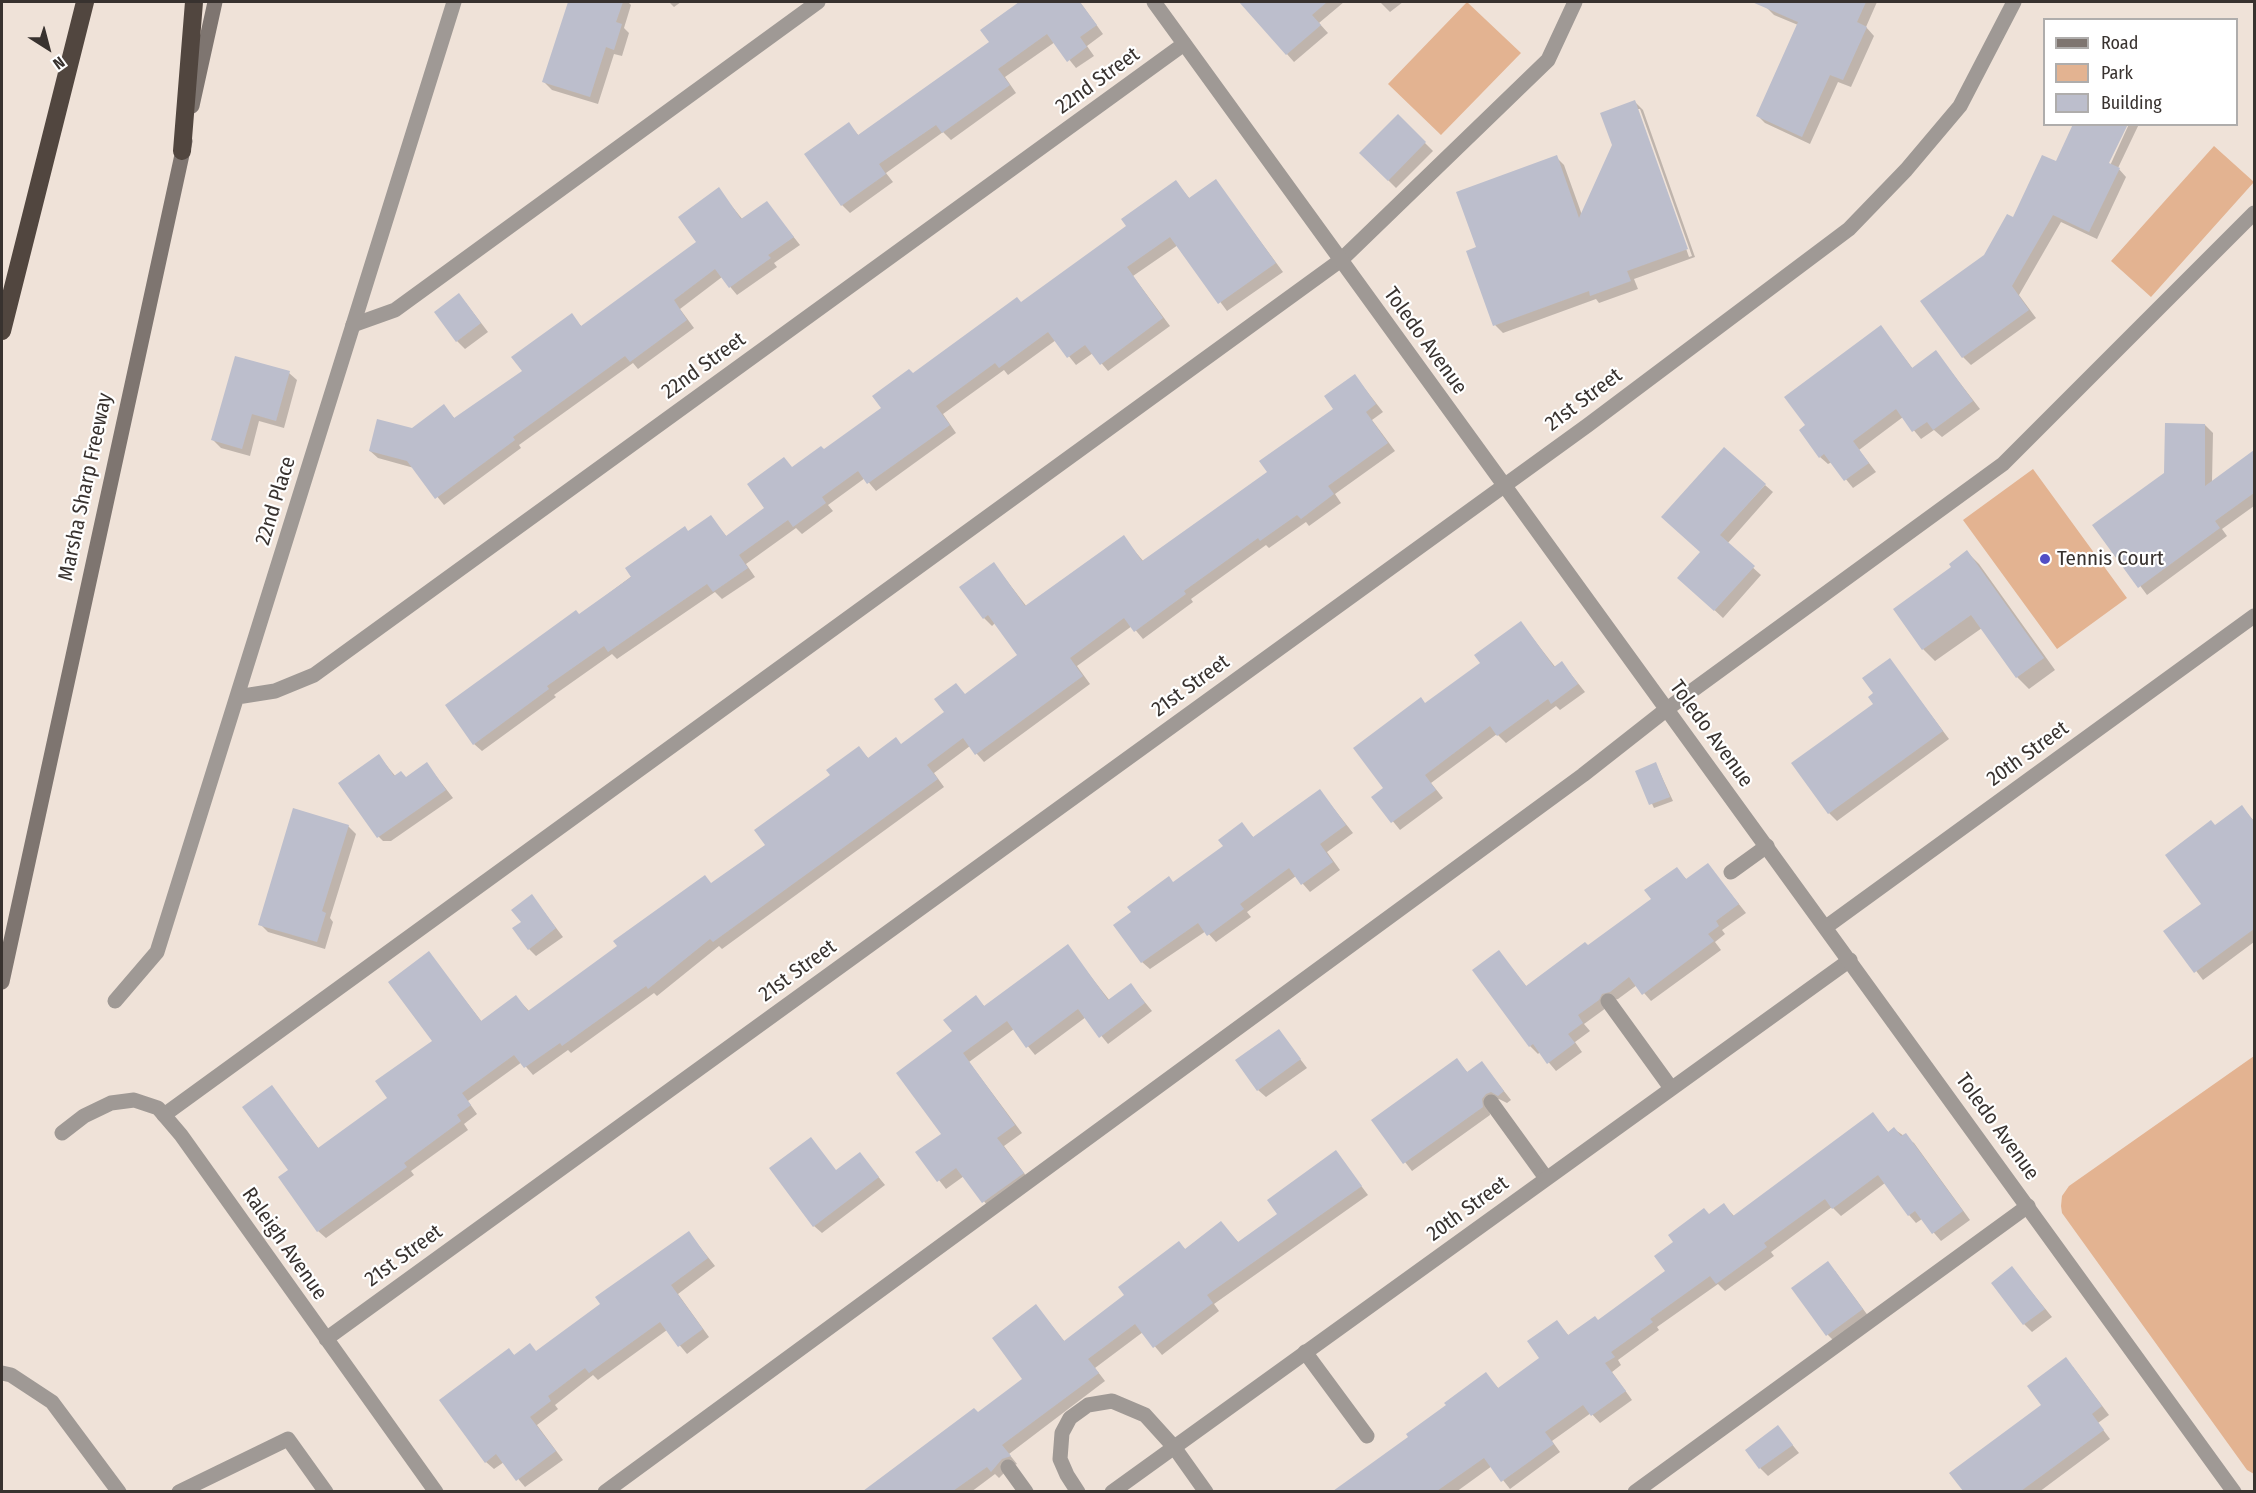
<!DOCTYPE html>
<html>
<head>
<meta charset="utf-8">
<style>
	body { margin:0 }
	#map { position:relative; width:2256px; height:1493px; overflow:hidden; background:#efe2d8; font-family:"Fira Sans Condensed",sans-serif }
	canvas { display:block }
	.frame { position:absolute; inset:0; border:3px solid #38322f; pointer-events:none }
	.legend { position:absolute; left:2043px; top:18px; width:195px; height:108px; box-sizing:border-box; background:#fff; border:2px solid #afadac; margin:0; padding:8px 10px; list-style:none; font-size:18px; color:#38322f }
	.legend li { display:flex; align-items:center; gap:12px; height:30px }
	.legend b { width:30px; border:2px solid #afadac }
	.north { position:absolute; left:18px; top:18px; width:60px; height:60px; -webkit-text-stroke:4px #fff; paint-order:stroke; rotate:144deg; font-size:16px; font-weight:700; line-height:24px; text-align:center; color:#38322f }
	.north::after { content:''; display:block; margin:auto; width:21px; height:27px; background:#38322f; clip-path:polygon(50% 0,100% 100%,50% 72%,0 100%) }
</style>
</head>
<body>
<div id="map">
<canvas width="2256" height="1493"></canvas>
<div class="frame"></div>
<ul class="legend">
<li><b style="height:8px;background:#7e7570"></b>Road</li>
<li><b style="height:16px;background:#e3b391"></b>Park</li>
<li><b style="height:16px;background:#bcbecc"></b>Building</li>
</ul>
<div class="north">N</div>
</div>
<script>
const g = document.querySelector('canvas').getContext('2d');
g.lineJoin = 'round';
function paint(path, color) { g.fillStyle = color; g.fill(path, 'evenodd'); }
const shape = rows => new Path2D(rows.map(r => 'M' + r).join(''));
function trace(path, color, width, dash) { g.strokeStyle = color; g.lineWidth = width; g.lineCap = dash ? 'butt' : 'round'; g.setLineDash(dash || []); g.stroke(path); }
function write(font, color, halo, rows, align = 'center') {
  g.font = font + ' "Fira Sans Condensed",sans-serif'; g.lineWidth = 4.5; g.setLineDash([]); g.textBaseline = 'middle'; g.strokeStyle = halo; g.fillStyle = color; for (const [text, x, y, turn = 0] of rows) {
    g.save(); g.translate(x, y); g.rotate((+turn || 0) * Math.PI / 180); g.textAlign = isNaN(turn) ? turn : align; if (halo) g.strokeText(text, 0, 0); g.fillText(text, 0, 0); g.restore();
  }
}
paint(shape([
	[1467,2,1521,53,1441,135,1388,84],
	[2214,146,2254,182,2151,297,2111,261],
	[2033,469,2127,598,2057,649,1963,520],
	[2254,1056,2254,1474,2247,1470,2062,1213,2061,1206,2062,1196,2069,1186]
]), '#e3b391');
paint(shape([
	[570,2,628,2,631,5,624,28,629,33,622,56,614,54,598,104,552,90,544,82],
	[669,2,681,2,674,7],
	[1022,2,1080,2,1103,34,1087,46,1094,56,1076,68,1055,42,1005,77,1016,93,951,140,943,132,886,173,893,182,850,213,842,205,849,124,859,136,991,43,982,30],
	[1241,2,1344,2,1319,23,1328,33,1294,62],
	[1380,2,1403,2,1390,12],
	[1769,2,1877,2,1866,27,1874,36,1851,87,1838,82,1810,144,1765,123,1758,116,1798,25,1774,15,1766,7],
	[1635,102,1643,110,1695,257,1634,279,1638,289,1599,303,1596,299,1503,333,1495,325,1478,248,1556,157,1564,165,1582,215],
	[1637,109,1640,109,1692,256,1689,257],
	[1398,116,1433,151,1396,188,1361,153],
	[2129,124,2139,124,2118,168,2126,177,2097,239,2061,222,2019,295,2036,318,1971,365,1963,357,1985,256,2057,163,2108,170],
	[1216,181,1283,272,1227,311,1178,245,1133,276,1170,326,1108,371,1093,353,1076,365,1056,340,1008,375,1004,370,943,414,956,433,876,491,865,478,828,505,833,511,802,534,796,528,746,564,755,577,722,599,715,592,617,659,612,654,554,695,556,697,482,751,474,744,580,615,689,533,711,517,727,537,766,508,793,468,824,451,883,408,913,374,1022,303,1128,226,1176,182,1190,199],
	[718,189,743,220,767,203,800,245,774,263,777,267,737,295,722,277,680,309,694,328,638,369,633,363,519,445,521,448,444,505,414,468,378,458,370,451,412,430,444,406,455,419,524,372,571,315,582,327,698,243],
	[466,303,488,332,465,349,457,341],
	[1881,327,1913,369,1936,352,1980,409,1942,437,1934,430,1921,439,1903,417,1859,450,1876,472,1853,488,1832,462,1828,464,1820,457],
	[289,373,297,380,284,428,259,421,250,456,221,448,213,440],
	[1355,376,1383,412,1372,420,1395,451,1335,494,1341,503,1309,526,1306,522,1269,548,1266,545,1191,599,1193,602,1143,639,1132,626,1077,666,1090,684,984,762,970,746,934,773,944,787,722,949,719,946,657,996,654,993,571,1053,568,1050,533,1075,522,1062,468,1101,477,1114,464,1124,468,1130,411,1171,414,1175,326,1238,318,1231,290,1170,272,1087,319,1149,389,1098,434,1041,429,953,482,1022,516,997,530,1012,767,845,859,748,869,759,902,745,1019,656,995,623,992,626,984,618,994,564,1027,607,1123,537,1144,562,1269,473,1335,409],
	[2205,425,2213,433,2212,482,2246,458,2254,466,2254,506,2222,529,2227,536,2147,595,2095,525,2166,473],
	[1765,485,1773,492,1727,544,1761,575,1723,618,1679,577],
	[1967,552,1979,564,2055,670,2029,689,2017,677,1982,628,1935,661,1923,649,1953,568],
	[1521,623,1556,668,1562,663,1585,692,1560,710,1556,706,1506,743,1497,734,1431,783,1443,798,1400,830,1373,797,1385,789,1426,705,1482,664],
	[1890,660,1949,739,1837,821,1829,813,1875,704,1875,694],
	[379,756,396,777,406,779,427,764,453,798,391,841,383,841,375,833],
	[1656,764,1673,801,1654,808,1637,772],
	[1320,791,1353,833,1327,852,1340,870,1310,892,1296,876,1247,912,1251,917,1216,942,1206,931,1150,969,1142,962,1174,883,1225,846,1242,824,1254,838],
	[2242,807,2254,821,2254,942,2203,980,2166,931,2203,904,2215,826],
	[348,826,356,834,330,918,333,922,325,949,268,932,260,924],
	[1708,865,1746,913,1722,930,1725,934,1715,942,1721,950,1651,1001,1637,985,1618,999,1610,1001,1606,1008,1584,1024,1590,1031,1575,1042,1582,1052,1556,1071,1540,1052,1538,1054,1530,1046,1499,952,1527,987,1588,947,1653,899,1677,869,1687,880],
	[532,896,563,937,536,956,529,949,523,923],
	[1067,946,1110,1001,1131,985,1152,1011,1108,1044,1086,1017,1035,1055,1014,1029,969,1062,1022,1133,1004,1146,1030,1181,991,1210,964,1176,946,1189,917,1152,943,1134,954,1032,976,997,985,1007],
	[1279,1031,1307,1068,1266,1097,1258,1090],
	[1457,1060,1468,1073,1482,1063,1511,1100,1507,1103,1499,1099,1494,1101,1489,1107,1490,1115,1412,1171,1373,1121],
	[1873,1114,1889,1133,1894,1129,1914,1143,1970,1220,1941,1241,1922,1219,1916,1223,1909,1215,1885,1183,1841,1216,1832,1207,1771,1252,1774,1256,1725,1291,1718,1284,1657,1327,1659,1330,1618,1360,1621,1365,1612,1372,1632,1400,1600,1423,1591,1413,1552,1441,1560,1452,1510,1489,1492,1466,1456,1492,1335,1492,1410,1437,1486,1374,1499,1389,1542,1358,1564,1330,1569,1336,1598,1322,1667,1272,1710,1216,1724,1205,1735,1217],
	[1336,1152,1368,1195,1214,1304,1219,1311,1162,1355,1143,1332,1095,1368,1105,1381,1009,1454,1017,1464,1010,1467,999,1478,995,1474,971,1492,866,1492,974,1410,978,1414,1024,1379,1036,1306,1065,1342,1126,1296,1179,1243,1186,1250,1221,1223,1239,1243,1279,1214],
	[860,1154,885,1185,822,1233,814,1226,837,1171],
	[689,1233,715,1266,678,1294,709,1337,687,1354,667,1330,598,1380,593,1375,555,1405,558,1409,537,1425,563,1460,525,1487,504,1462,494,1469,486,1462,509,1350,515,1356,537,1352,603,1305],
	[2012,1268,2052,1317,2032,1332,2024,1324],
	[1835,1271,1869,1317,1835,1342,1828,1335],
	[2073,1367,2109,1415,2098,1423,2110,1439,2039,1492,1965,1492,1951,1473,2043,1405],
	[1778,1427,1799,1453,1768,1476,1760,1468]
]), '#0003');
paint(shape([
	[568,2,623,2,616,22,622,24,614,50,606,47,590,97,542,82],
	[1019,2,1080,2,1097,25,1080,37,1087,47,1067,62,1047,34,998,69,1010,85,942,133,936,125,879,164,886,174,841,206,804,154,849,122,858,135,989,42,980,30],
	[1239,2,1327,2,1312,15,1321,25,1286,55],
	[1752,2,1866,2,1857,22,1867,27,1843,80,1830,75,1802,137,1756,116,1798,22],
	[1635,100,1688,249,1627,271,1631,281,1590,296,1589,291,1493,326,1466,251,1476,247,1456,192,1557,155,1579,218,1612,145,1600,113],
	[1398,114,1426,142,1388,181,1359,153],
	[2073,124,2128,124,2109,163,2120,168,2089,232,2053,215,2012,286,2029,310,1962,358,1920,301,1984,255,2007,214,2013,217,2042,155,2056,161],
	[1216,179,1276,263,1218,304,1170,237,1127,267,1163,318,1100,365,1085,345,1067,358,1048,332,999,368,995,363,936,406,950,425,867,484,858,471,822,497,826,503,793,527,788,520,739,555,748,568,713,592,707,584,608,652,604,646,547,686,549,689,473,745,445,705,576,610,579,614,631,577,625,568,685,526,688,531,711,515,726,536,764,508,747,484,784,457,792,467,821,446,824,449,881,408,872,396,909,369,913,373,1017,297,1021,302,1126,226,1121,219,1176,180,1189,198],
	[719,187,741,219,767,201,794,237,768,255,771,258,729,288,715,269,674,300,687,320,630,362,625,356,513,437,515,440,435,499,407,461,369,451,377,419,412,428,444,404,454,418,522,371,511,357,572,313,581,326,696,242,678,217],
	[459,293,481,323,456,342,434,312],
	[1881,325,1912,368,1936,350,1973,401,1933,430,1927,422,1912,432,1896,409,1853,441,1869,463,1844,481,1824,454,1819,458,1799,430,1805,425,1784,397],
	[235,356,290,371,276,421,252,414,242,449,211,440],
	[1355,374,1376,404,1366,412,1388,443,1328,486,1334,494,1301,519,1297,515,1260,541,1258,538,1184,591,1186,594,1134,632,1124,618,1070,658,1083,676,975,755,963,738,927,765,938,779,713,942,710,939,648,989,646,986,562,1046,560,1043,524,1068,514,1055,462,1093,471,1105,457,1115,461,1121,404,1163,407,1167,317,1232,278,1177,288,1170,242,1107,272,1085,318,1148,387,1098,375,1081,432,1041,388,982,429,951,481,1021,516,995,528,1011,617,946,613,941,705,875,711,883,765,845,754,830,830,775,826,770,859,746,868,758,896,737,901,744,944,712,934,699,956,683,965,694,1017,655,988,615,983,619,959,587,994,562,1025,606,1124,535,1142,561,1267,472,1259,461,1333,409,1324,396],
	[2165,423,2205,424,2205,486,2254,450,2254,493,2215,521,2220,528,2138,588,2092,525,2164,473],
	[1724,447,1766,484,1720,535,1755,566,1714,611,1677,578,1700,552,1661,517],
	[1967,550,2044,658,2016,678,1971,615,1922,650,1893,609,1951,567,1949,564],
	[1521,621,1554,667,1562,661,1578,684,1551,704,1548,699,1497,736,1490,726,1425,775,1436,790,1391,823,1371,797,1383,788,1353,748,1421,697,1425,703,1480,663,1474,655],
	[1890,658,1943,731,1828,814,1791,763,1873,704,1868,697,1873,693,1862,678],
	[379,754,394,776,401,771,406,777,427,762,446,790,377,838,338,783],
	[1656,762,1670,797,1649,805,1635,771],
	[1320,789,1346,825,1320,844,1333,862,1301,885,1289,868,1240,904,1244,909,1207,936,1198,923,1141,963,1113,925,1131,912,1127,907,1169,876,1173,882,1223,846,1218,840,1242,822,1253,837],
	[2242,805,2254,822,2254,929,2194,973,2163,931,2201,904,2165,855,2211,820,2215,825],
	[293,808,349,825,322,911,326,913,317,942,258,925],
	[1708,863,1739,904,1716,921,1719,926,1708,934,1714,941,1642,995,1629,977,1610,992,1602,994,1599,1000,1578,1015,1583,1023,1568,1034,1575,1043,1547,1064,1533,1044,1529,1047,1472,970,1499,950,1526,986,1585,942,1588,945,1651,899,1644,890,1677,867,1686,879],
	[532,894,556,928,528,950,512,928,521,922,511,910],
	[1068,944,1108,1000,1131,983,1145,1003,1099,1038,1078,1009,1026,1048,1007,1021,963,1053,1015,1125,997,1138,1024,1173,982,1203,956,1168,937,1182,915,1152,941,1134,896,1073,952,1031,943,1020,976,995,984,1006],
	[1279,1029,1301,1059,1257,1091,1235,1060],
	[1457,1058,1467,1072,1482,1061,1504,1091,1498,1096,1491,1092,1486,1094,1482,1099,1483,1107,1403,1164,1371,1120],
	[1873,1112,1888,1132,1894,1127,1901,1136,1906,1133,1963,1211,1932,1234,1915,1211,1908,1216,1878,1175,1832,1209,1825,1199,1764,1243,1767,1247,1716,1284,1710,1276,1650,1319,1653,1322,1611,1352,1615,1357,1605,1363,1626,1391,1591,1416,1583,1405,1545,1432,1554,1444,1501,1482,1484,1458,1437,1491,1333,1491,1408,1437,1406,1434,1446,1405,1444,1403,1486,1372,1498,1388,1539,1358,1527,1341,1557,1320,1568,1335,1595,1316,1598,1320,1665,1271,1654,1256,1673,1242,1668,1235,1704,1208,1709,1214,1724,1203,1733,1216],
	[811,1137,836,1170,860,1152,879,1177,813,1227,769,1168],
	[1336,1150,1362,1186,1207,1295,1213,1303,1153,1348,1135,1324,1088,1359,1099,1373,1002,1445,1011,1456,1002,1459,991,1472,987,1467,953,1491,863,1491,974,1408,978,1412,1022,1379,992,1338,1036,1304,1064,1341,1124,1295,1118,1287,1179,1241,1185,1249,1221,1221,1238,1242,1277,1214,1267,1200],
	[689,1231,708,1258,671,1285,703,1329,678,1347,660,1322,589,1373,585,1368,548,1396,551,1401,530,1417,556,1451,516,1481,496,1454,485,1463,439,1400,509,1348,514,1355,530,1343,536,1351,600,1304,595,1297],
	[1828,1261,1863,1309,1826,1336,1791,1288],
	[2012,1266,2045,1309,2023,1325,1991,1283],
	[2066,1357,2102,1406,2092,1414,2104,1430,2021,1491,1963,1491,1949,1473,2041,1405,2027,1386],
	[1778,1425,1793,1445,1759,1469,1745,1450]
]), '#bcbecc');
trace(shape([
	[353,325,395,310,818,2],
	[1731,872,1767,846],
	[1608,1001,1671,1088],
	[1491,1102,1546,1178],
	[164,1115,1341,260,1548,60,1575,2],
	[1305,1352,1367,1436],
	[2,1373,11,1375,52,1402,119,1492],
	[1008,1467,1026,1492],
	[179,1492,288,1439,326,1492],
	[605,1492,1583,775,1667,709,2003,464,2254,213],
	[1078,1492,1067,1475,1060,1459,1062,1433,1070,1418,1088,1405,1112,1401,1145,1415,1174,1447,1206,1492],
	[1635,1492,2028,1206]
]), '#9f9995', 15);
trace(shape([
	[237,697,275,691,314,675,1184,44],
	[1826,927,2254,616],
	[115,1001,157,952,454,2],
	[62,1133,84,1116,111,1103,134,1100,158,1108,181,1135,436,1492],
	[326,1339,1588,425,1849,229,1906,170,1960,106,2014,2],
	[1112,1492,1850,960]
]), '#9f9995', 15);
trace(shape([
	[1154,2,2234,1492]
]), '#9f9995', 15);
trace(shape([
	[192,106,215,2],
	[2,982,185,141]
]), '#7e7570', 15);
trace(shape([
	[182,151,194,2],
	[2,331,85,2]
]), '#51463f', 18);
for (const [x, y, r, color] of [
	[2045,559,6,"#524ec5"]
]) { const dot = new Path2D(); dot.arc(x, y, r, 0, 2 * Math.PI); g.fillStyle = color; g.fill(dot); trace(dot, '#fff', 2); }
write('21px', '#38322f', '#fff', [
	["22nd Street",1098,81,-36],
	["Toledo Avenue",1425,341,54],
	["22nd Street",704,366,-36],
	["21st Street",1584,400,-37],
	["Marsha Sharp Freeway",86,487,-78],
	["22nd Place",276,501,-73],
	["21st Street",1191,686,-36],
	["Toledo Avenue",1711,734,54],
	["20th Street",2028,754,-36],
	["21st Street",798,971,-36],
	["Toledo Avenue",1997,1127,54],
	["20th Street",1468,1209,-36],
	["Raleigh Avenue",284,1244,55],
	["21st Street",404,1256,-36]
]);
write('21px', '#38322f', '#fff', [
	["Tennis Court",2057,559]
], 'left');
</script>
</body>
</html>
